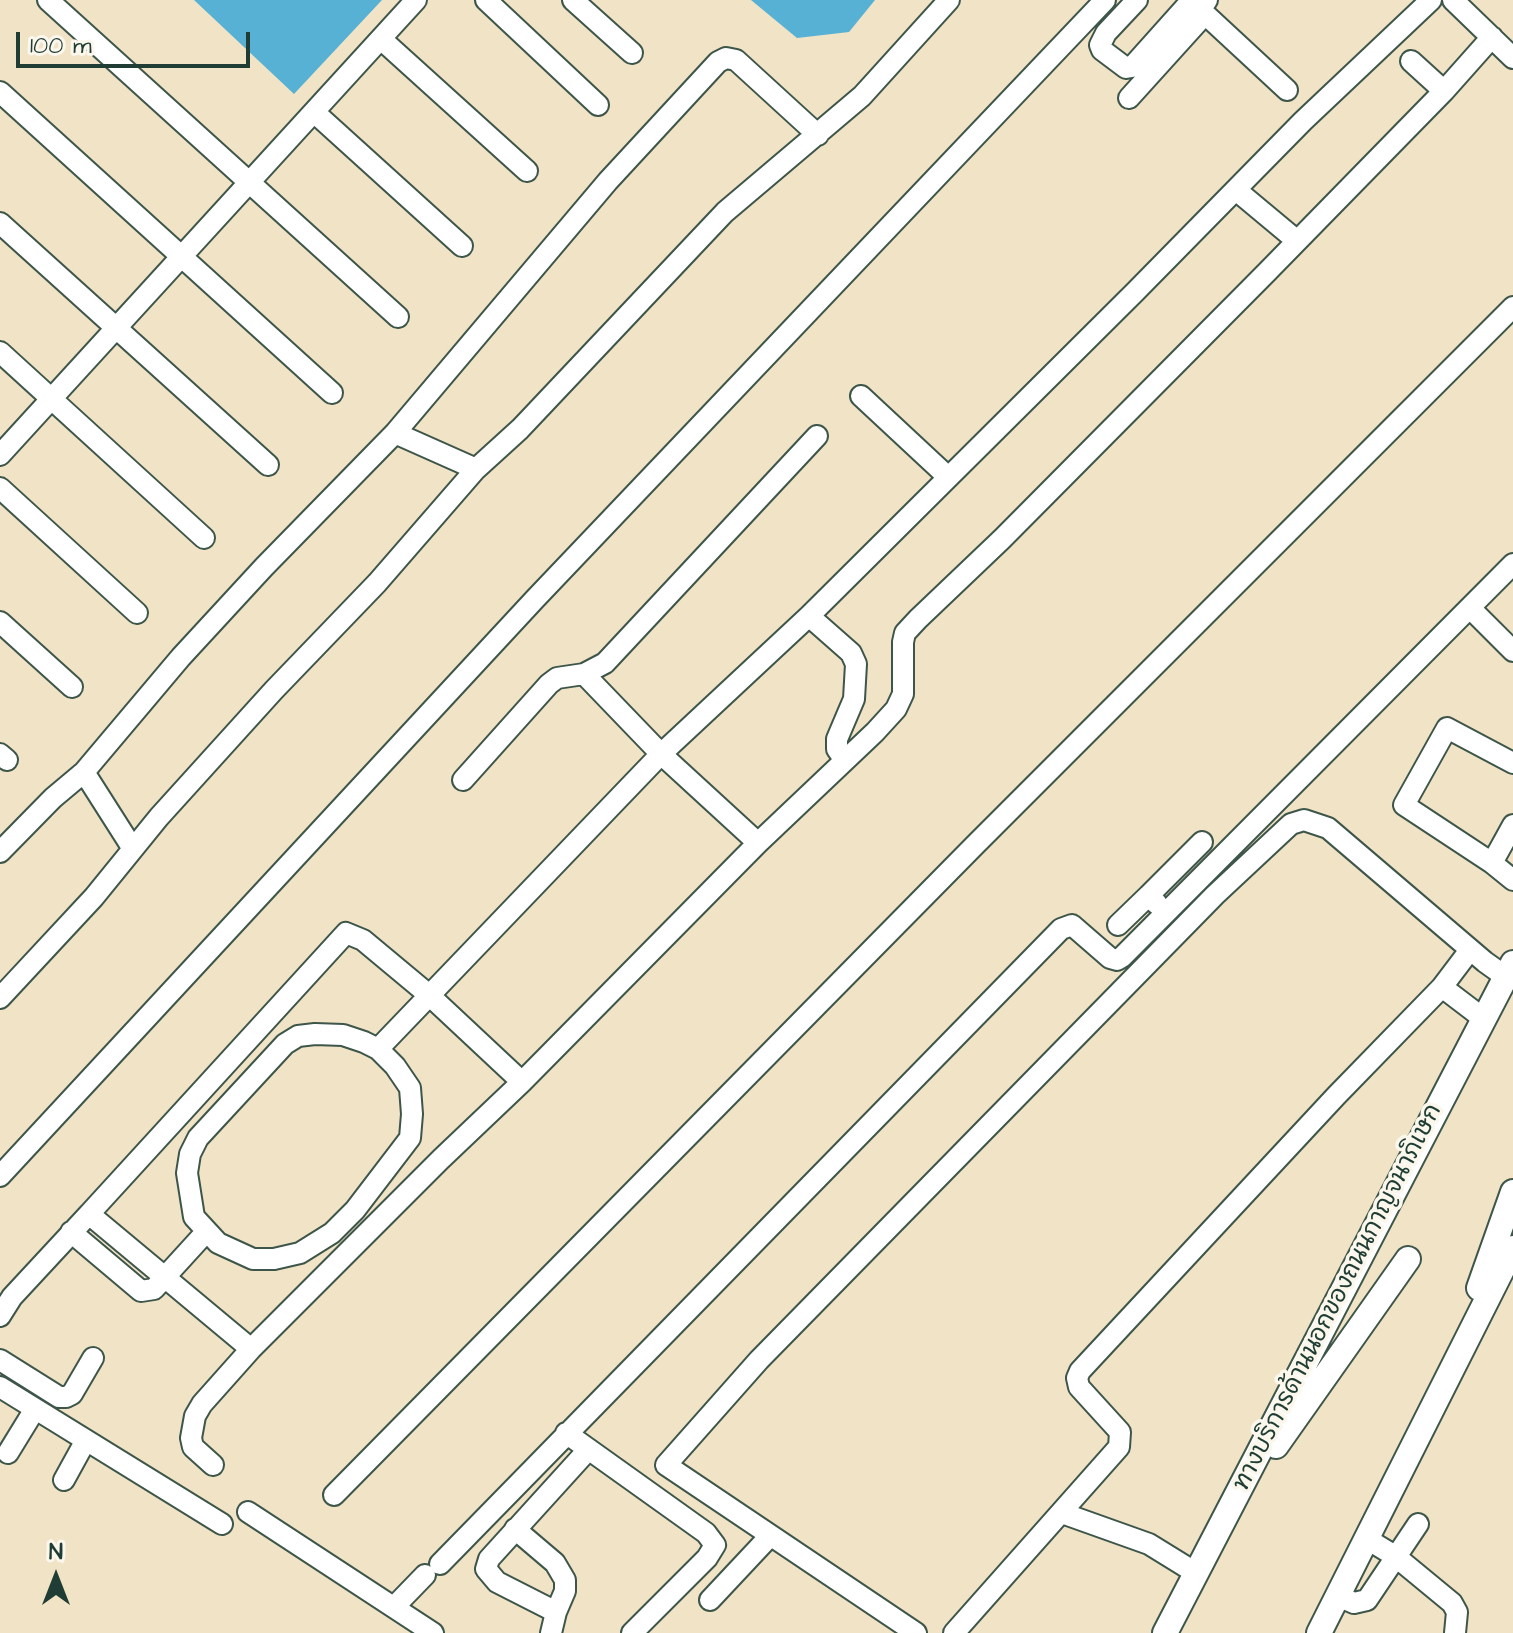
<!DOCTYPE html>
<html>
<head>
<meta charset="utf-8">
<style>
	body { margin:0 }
	#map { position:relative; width:1513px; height:1633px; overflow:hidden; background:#f0e3c6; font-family:"Architects Daughter",sans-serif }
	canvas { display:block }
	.north { position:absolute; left:16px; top:1537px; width:80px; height:80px; -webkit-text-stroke:6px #fbf7ec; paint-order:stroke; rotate:0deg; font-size:22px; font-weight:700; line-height:32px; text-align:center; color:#1f3d34 }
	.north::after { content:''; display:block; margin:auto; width:28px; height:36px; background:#1f3d34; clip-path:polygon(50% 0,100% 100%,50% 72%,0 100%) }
	.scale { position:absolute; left:16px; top:32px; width:234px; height:36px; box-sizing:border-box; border:4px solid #1f3d34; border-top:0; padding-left:10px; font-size:24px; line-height:28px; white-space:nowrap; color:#1f3d34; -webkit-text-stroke:6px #fbf7ec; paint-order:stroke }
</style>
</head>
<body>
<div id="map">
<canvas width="1513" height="1633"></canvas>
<div class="north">N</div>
<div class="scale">100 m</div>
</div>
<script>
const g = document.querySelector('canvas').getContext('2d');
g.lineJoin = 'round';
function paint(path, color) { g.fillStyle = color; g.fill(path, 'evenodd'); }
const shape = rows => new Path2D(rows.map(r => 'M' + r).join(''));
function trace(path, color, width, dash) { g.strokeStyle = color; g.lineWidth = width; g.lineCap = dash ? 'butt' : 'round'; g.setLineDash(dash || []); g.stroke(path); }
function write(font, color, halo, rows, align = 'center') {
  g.font = font + ' "Architects Daughter","Playpen Sans Thai",sans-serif'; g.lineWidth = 7; g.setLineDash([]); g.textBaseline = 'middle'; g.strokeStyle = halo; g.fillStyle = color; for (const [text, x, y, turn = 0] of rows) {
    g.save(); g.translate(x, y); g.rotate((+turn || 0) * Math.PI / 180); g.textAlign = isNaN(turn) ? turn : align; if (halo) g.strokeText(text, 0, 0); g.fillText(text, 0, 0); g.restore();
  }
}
paint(shape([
	[194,0,382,0,294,94],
	[751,0,875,0,849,32,797,38]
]), '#56b1d4');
const minor = shape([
	[48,0,398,317],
	[486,0,598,105],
	[573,0,632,53],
	[1137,0,1106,33,1100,45,1102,50,1126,68,1132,67,1191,1,1201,8],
	[1207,0,1201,8,1205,14,1287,90],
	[1453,0,1513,58],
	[381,39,527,171],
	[1411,61,1444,91],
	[0,92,332,393],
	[1129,98,1205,14],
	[314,112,462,246],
	[1236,190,1296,240],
	[0,223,268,465],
	[0,352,204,538],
	[861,396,948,477],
	[395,433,476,469],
	[0,455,416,0],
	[0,488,137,613],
	[1470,608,1513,651],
	[809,616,851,653,856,664,854,699,837,739,837,749,844,759],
	[0,622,72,687],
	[0,754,7,760],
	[1513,763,1447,728,1404,805,1492,863,1513,880],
	[84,772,133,849],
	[463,780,549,684,557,678,584,674],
	[758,843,661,754,584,674,605,663,817,436],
	[0,852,53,798,84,772,181,657,264,567,395,433,608,181,718,62,726,58,736,60,818,135],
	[1492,863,1513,825],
	[1149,895,1202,842],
	[1118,925,1149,895,1157,904],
	[1442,987,1484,1019],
	[0,998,94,897,159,817,274,690,377,583,476,469,520,429,725,212,862,96,949,0],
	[315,1034,343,1035,364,1042,378,1049,395,1066,410,1088,412,1114,410,1138,355,1210,332,1233,300,1253,274,1259,253,1259,218,1243,194,1217,187,1173,190,1154,198,1138,285,1044,298,1036,315,1034],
	[378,1049,661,754,809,616,1135,292,1303,121,1431,0],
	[0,1176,535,599,1105,0],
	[89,1214,346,933,363,940,429,995,522,1082],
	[71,1232,141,1291,154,1289,206,1232],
	[0,1316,12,1297,89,1214,251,1349],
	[0,1360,59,1397,66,1397,72,1394,93,1358],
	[0,1387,222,1524],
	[566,1433,706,1533,715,1545,707,1558,632,1633],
	[8,1453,35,1409],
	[213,1465,193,1447,191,1438,195,1416,202,1404,251,1349,441,1159,522,1082,758,843,875,732,896,709,903,694,903,642,905,633,918,619,1002,539,1267,272,1444,91,1492,37],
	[64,1480,86,1440],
	[334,1495,975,845,1513,307],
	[248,1512,433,1633],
	[1062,1513,1149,1544,1196,1573],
	[515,1529,555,1563,565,1580,565,1591,556,1612],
	[1367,1539,1395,1556,1452,1603,1457,1612,1455,1633],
	[440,1564,1061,929,1072,925,1110,958,1117,960,1122,957,1513,564],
	[1338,1596,1354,1603,1367,1600,1418,1524],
	[710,1600,770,1536],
	[394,1607,425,1575],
	[551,1633,556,1612,497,1582,486,1569,489,1559,587,1451],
	[916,1633,666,1465,759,1360,1215,895,1291,824,1304,820,1328,828,1485,962,1506,977],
	[954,1633,1119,1447,1120,1432,1079,1387,1077,1378,1080,1371,1336,1096,1442,987,1470,950]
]);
const major = shape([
	[1479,1288,1513,1192],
	[1276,1446,1408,1259],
	[1165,1633,1513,963],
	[1319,1633,1513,1248]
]);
trace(minor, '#3e564a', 24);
trace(major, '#3e564a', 28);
trace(minor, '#fff', 20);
trace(major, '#fff', 24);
write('24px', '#1f3d34', '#fbf7ec', [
	["ทางบริการด้านนอกของถนนกาญจนาภิเษก",1339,1298,-63]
]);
</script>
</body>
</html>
